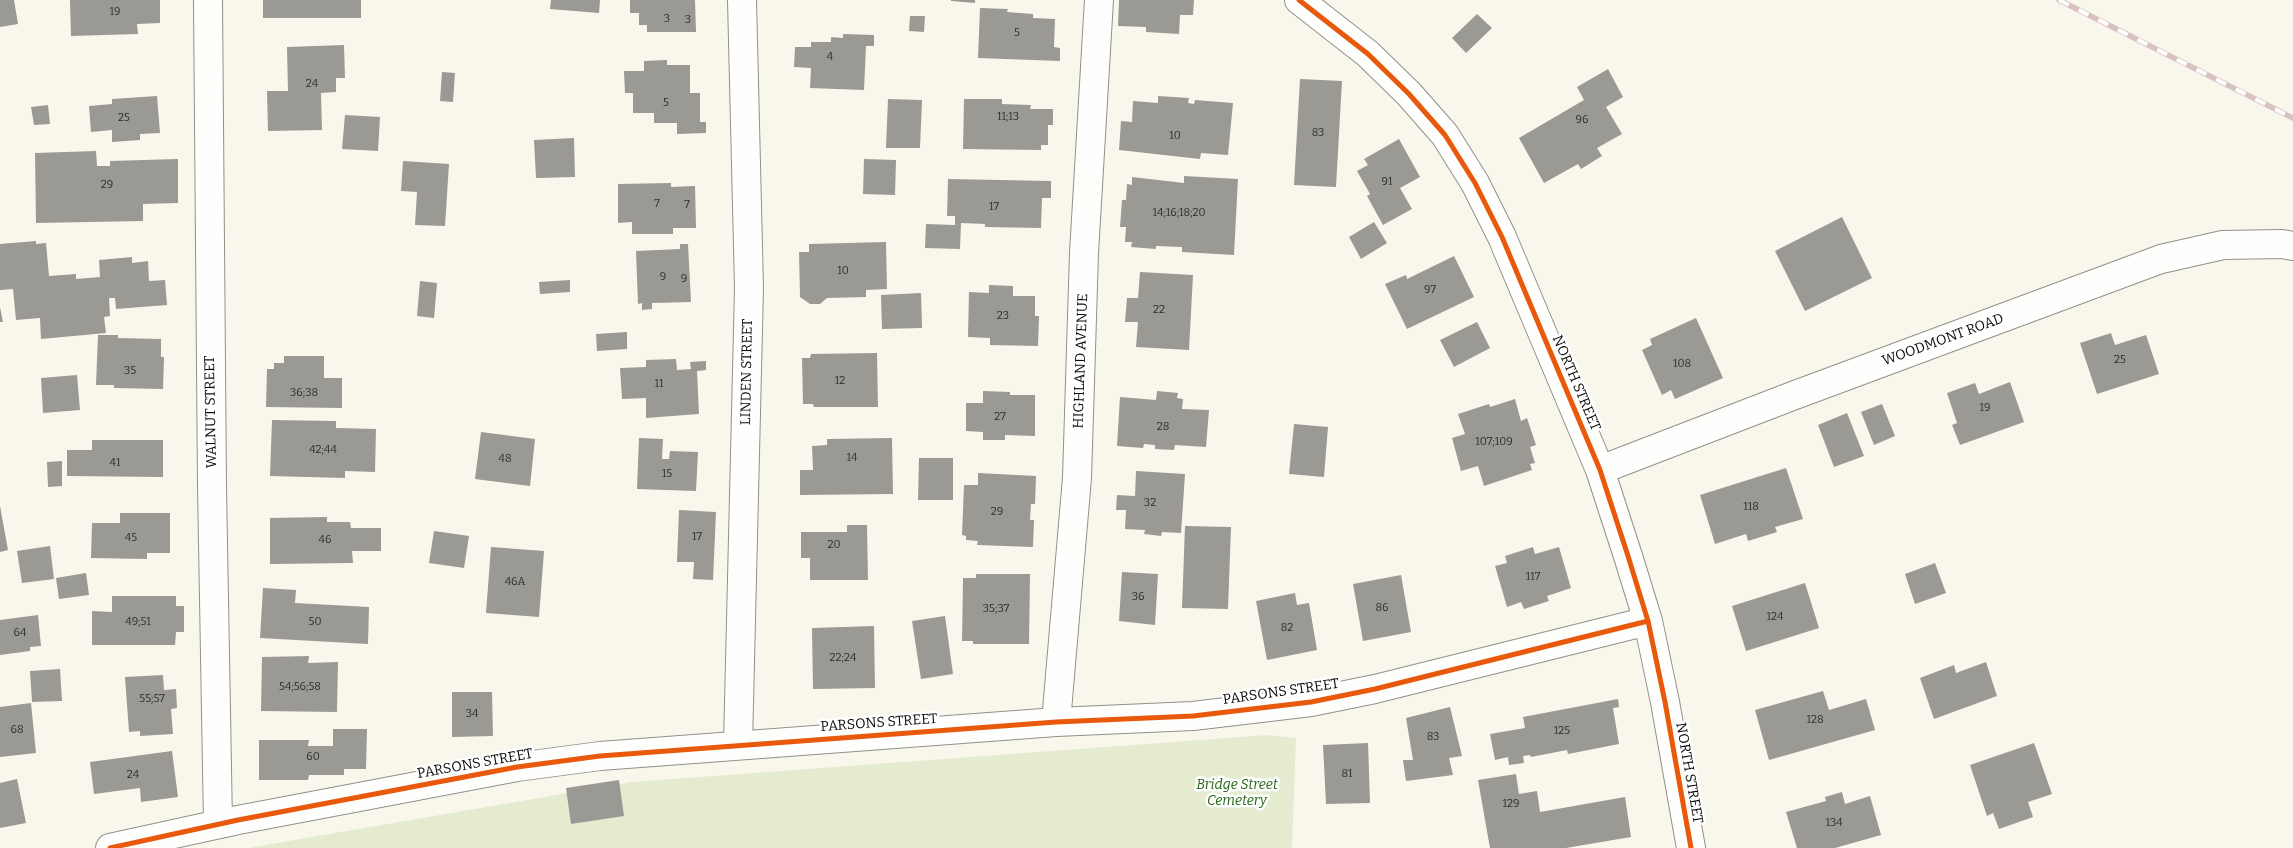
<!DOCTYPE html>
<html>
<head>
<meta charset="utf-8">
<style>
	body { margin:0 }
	canvas { display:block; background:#f9f7ec }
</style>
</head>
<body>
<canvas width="2293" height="848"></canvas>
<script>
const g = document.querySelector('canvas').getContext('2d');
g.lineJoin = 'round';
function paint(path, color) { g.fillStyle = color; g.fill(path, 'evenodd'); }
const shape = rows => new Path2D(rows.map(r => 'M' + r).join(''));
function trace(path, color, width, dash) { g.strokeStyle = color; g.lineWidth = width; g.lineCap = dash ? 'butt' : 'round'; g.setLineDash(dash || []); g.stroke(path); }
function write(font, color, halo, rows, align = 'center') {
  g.font = font + ' Bitter,serif'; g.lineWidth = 5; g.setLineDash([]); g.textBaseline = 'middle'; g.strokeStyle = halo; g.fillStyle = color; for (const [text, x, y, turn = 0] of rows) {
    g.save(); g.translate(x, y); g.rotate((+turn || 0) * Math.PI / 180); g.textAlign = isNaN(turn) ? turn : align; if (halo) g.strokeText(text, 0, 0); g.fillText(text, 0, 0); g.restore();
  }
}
paint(shape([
	[1268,735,1296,738,1292,848,248,848,632,782]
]), '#e4ebcf');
paint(shape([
	[0,0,14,0,18,24,0,27],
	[70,0,160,0,160,23,137,24,138,34,71,36],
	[263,0,361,0,361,18,263,18],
	[551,0,600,0,599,13,550,9],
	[630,0,695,0,696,32,647,32,647,25,639,25,639,13,630,13],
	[951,0,975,0,975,3,951,1],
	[1119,0,1194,0,1193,15,1180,15,1179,34,1146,32,1146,27,1118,26],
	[980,8,1008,9,1007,12,1033,14,1033,18,1055,19,1054,47,1060,48,1060,61,978,58],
	[1477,14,1492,28,1466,53,1452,38],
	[910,16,925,16,924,32,909,31],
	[843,34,874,35,874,46,866,46,864,90,810,88,811,68,794,67,795,47,811,47,811,42,831,42,831,37,843,38],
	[344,45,345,78,336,78,336,92,321,93,322,130,268,131,267,91,288,91,287,47],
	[667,60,667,65,690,65,690,93,700,93,700,122,706,122,706,133,677,134,677,123,654,123,654,113,633,113,633,93,625,93,624,71,644,71,644,61],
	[1608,69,1623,97,1606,107,1622,134,1597,148,1602,156,1581,169,1578,164,1544,183,1519,138,1584,100,1577,87],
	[442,72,455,73,453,102,440,101],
	[1300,79,1342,81,1336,187,1294,185],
	[157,96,160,133,140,134,140,140,112,142,112,130,91,132,89,106,112,104,112,99],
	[1158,96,1189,98,1188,103,1194,104,1195,100,1233,103,1228,155,1201,153,1200,159,1119,150,1121,121,1132,122,1133,101,1158,103],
	[888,99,922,100,920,148,886,148],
	[964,99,1002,99,1002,104,1031,105,1030,109,1053,109,1053,125,1048,125,1048,145,1041,145,1041,150,963,149],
	[48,105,50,124,34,125,31,107],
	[345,115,380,117,378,151,342,149],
	[574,138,575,177,536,178,534,140],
	[1399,139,1420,177,1400,188,1412,209,1383,225,1367,196,1370,194,1357,171,1368,165,1364,159],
	[96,151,97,166,110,166,110,161,178,159,178,203,143,204,143,221,36,223,35,153],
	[864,159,896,160,895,195,863,194],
	[403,161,449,164,445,226,415,225,417,192,401,191],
	[1184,176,1238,179,1234,255,1182,252,1182,247,1156,246,1156,249,1131,247,1132,242,1125,242,1126,227,1120,227,1122,200,1126,200,1127,184,1132,185,1132,177,1184,183],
	[948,179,1051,181,1051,198,1042,198,1041,228,985,227,985,224,961,223,960,249,925,248,926,224,955,225,955,216,947,216],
	[671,183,671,187,695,186,696,228,673,228,673,234,632,234,632,222,618,223,618,184],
	[1842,217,1872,278,1805,311,1775,251],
	[1374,222,1387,243,1361,259,1349,237],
	[36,241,36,244,46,243,49,276,76,274,76,279,100,277,99,260,132,257,132,263,148,261,149,281,165,280,167,305,116,309,115,298,109,298,110,316,104,317,106,333,41,339,40,318,16,320,13,289,0,290,0,244],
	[886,242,887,289,866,290,866,297,827,298,820,304,810,304,800,297,799,252,809,252,809,244],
	[680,244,688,244,691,302,652,303,652,309,642,310,642,303,638,304,636,251,680,249],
	[1454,256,1474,297,1407,329,1385,284,1406,275,1407,279],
	[1140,272,1193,275,1189,350,1136,347,1138,322,1125,322,1127,298,1138,298],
	[570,280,570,292,540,294,539,282],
	[420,281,437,283,434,318,417,316],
	[989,285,1013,286,1013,296,1035,296,1035,316,1039,316,1038,346,990,345,990,338,968,337,969,292,989,293],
	[921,293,922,328,882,329,881,295],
	[0,307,3,322,0,322],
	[1696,318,1723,378,1675,399,1671,390,1662,395,1642,350,1652,345,1650,339],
	[1477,322,1490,348,1454,367,1440,340],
	[627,332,627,349,597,351,596,334],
	[2111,333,2115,345,2146,335,2159,374,2097,394,2080,343],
	[98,335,118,335,118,338,161,339,161,357,164,357,163,389,114,388,114,385,96,385],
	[877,353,878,407,814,407,813,404,803,404,802,358,810,358,811,354],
	[284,356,324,356,324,378,342,378,342,408,266,407,267,369,274,369,274,363,284,363],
	[676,359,677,370,691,369,690,362,706,361,706,370,697,371,699,414,646,418,646,398,622,399,620,368,646,367,646,360],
	[77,375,80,410,43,413,41,378],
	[2010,382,2024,422,1960,445,1952,425,1957,423,1947,393,1975,383,1979,394],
	[983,391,1010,392,1010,395,1035,395,1035,436,1005,435,1005,440,983,440,983,432,966,431,966,403,983,403],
	[1157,391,1178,393,1177,398,1183,399,1182,409,1209,410,1206,447,1175,445,1174,450,1155,449,1155,445,1144,444,1143,448,1117,446,1120,397,1156,400],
	[1515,399,1521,421,1527,418,1536,445,1530,447,1535,463,1530,464,1532,470,1484,486,1478,466,1461,471,1452,438,1465,434,1458,414,1489,404,1490,407],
	[1882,404,1895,436,1874,445,1861,412],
	[1847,413,1864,456,1834,467,1818,425],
	[272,420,336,421,336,428,376,429,375,472,345,471,345,478,270,476],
	[1294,424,1328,427,1324,477,1289,474],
	[481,432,535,439,530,486,475,479],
	[639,438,663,439,662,459,669,459,670,451,698,452,696,491,637,489],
	[892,438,893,494,800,495,800,470,813,470,812,446,827,445,827,439],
	[92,440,163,440,163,477,67,476,67,450,92,450],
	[919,458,953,458,953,500,918,500],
	[62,461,62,486,48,487,47,462],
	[1786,468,1803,519,1775,527,1777,532,1748,541,1746,534,1715,544,1700,495],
	[1136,471,1185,474,1181,533,1162,532,1161,536,1144,534,1145,530,1125,529,1126,510,1116,510,1117,495,1135,496],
	[978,473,1036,476,1035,504,1031,504,1030,520,1034,520,1033,547,977,545,978,541,966,540,966,536,962,535,964,485,978,485],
	[0,506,8,550,0,552],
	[679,510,716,512,713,580,693,579,694,562,677,562],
	[120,513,170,513,170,553,147,553,147,559,91,558,92,523,120,523],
	[327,517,327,522,350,522,351,528,381,528,381,551,352,551,353,563,270,564,270,518],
	[847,525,867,525,868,580,810,580,810,558,801,558,801,532,847,532],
	[1185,526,1231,527,1228,609,1182,608],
	[434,531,469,536,464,568,429,563],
	[50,546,54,579,22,583,17,551],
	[491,547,544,551,539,617,486,613],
	[1533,547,1535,554,1559,547,1571,588,1547,596,1549,601,1524,609,1521,602,1507,607,1495,566,1507,563,1505,556],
	[1935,563,1946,593,1915,604,1905,574],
	[1122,572,1158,574,1155,625,1119,621],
	[86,573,89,595,59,599,56,578],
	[976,574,1030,574,1029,644,973,644,973,641,962,641,963,578,976,578],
	[1401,575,1411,632,1363,641,1353,584],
	[1805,583,1819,628,1746,651,1732,606],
	[263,588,296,590,295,603,369,607,368,644,260,638],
	[1295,593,1297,605,1309,603,1317,650,1267,660,1256,601],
	[112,596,176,596,176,606,184,606,184,632,176,632,175,645,92,645,92,611,112,612],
	[38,615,41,646,30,647,30,651,0,655,0,620],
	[945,616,953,674,921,679,912,621],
	[874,626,875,688,813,689,812,628],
	[309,656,308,663,338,662,337,712,261,711,262,657],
	[1986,662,1997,696,1934,719,1920,678,1954,665,1956,673],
	[60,669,62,701,32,702,30,671],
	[163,675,164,690,176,689,177,708,171,709,173,734,140,736,140,731,129,732,125,677],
	[1823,691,1829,710,1866,699,1875,730,1769,760,1755,710],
	[452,692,492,692,493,736,452,737],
	[1618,699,1619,707,1613,708,1619,744,1568,754,1567,750,1531,757,1530,755,1523,756,1524,763,1509,765,1508,757,1495,760,1490,734,1525,728,1523,717],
	[31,703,36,753,0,757,0,707],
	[1450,707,1462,756,1449,758,1453,775,1406,781,1403,760,1413,760,1406,718],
	[333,729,367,729,366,769,344,769,344,775,309,775,308,780,259,780,259,740,309,740,308,746,333,746],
	[1368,743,1370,803,1326,804,1323,745],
	[2034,743,2052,794,2028,802,2033,817,1999,829,1993,813,1987,816,1970,765],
	[172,751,178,797,141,802,140,788,94,794,90,762],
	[1516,774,1519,794,1537,791,1540,812,1625,797,1631,837,1566,848,1490,848,1478,780],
	[17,779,26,823,0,828,0,783],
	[619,780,624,816,571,824,566,788],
	[1842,792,1845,804,1870,796,1881,835,1835,848,1797,848,1786,812,1826,801,1825,797]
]), '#9b9993');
const minor = shape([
	[208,0,212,487,218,824],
	[1299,0,1368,54,1409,94,1445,135,1475,183,1502,237,1600,470,1628,556,1648,621,1665,702,1691,848],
	[1600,470,1795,395,2161,259,2223,245,2282,244,2293,246],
	[1056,722,1077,478,1084,253,1099,0],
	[738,744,749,288,742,0],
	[110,848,238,820,517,767,600,756,1056,722,1193,716,1311,702,1375,689,1648,621]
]);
trace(minor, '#91908b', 30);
trace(minor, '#fefefc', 28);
const rail = shape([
	[2059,0,2293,118]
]);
trace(rail, '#d7c1c1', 5.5);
trace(rail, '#fff', 4, [11]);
trace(shape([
	[1299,0,1368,54,1409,94,1445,135,1475,183,1502,237,1600,470,1628,556,1648,621,1665,702,1691,848],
	[110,848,238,820,517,767,600,756,1056,722,1193,716,1311,702,1375,689,1648,621]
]), '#e8590c', 5);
write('11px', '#2e2d2c', null, [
	["19",115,12],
	["3",667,19],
	["3",688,20],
	["5",1017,33],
	["4",830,57],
	["24",312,84],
	["5",666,103],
	["11;13",1008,117],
	["25",124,118],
	["96",1582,120],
	["83",1318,133],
	["10",1175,136],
	["91",1387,182],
	["29",107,185],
	["7",657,204],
	["7",687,205],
	["17",994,207],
	["14;16;18;20",1179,213],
	["10",843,271],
	["9",663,277],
	["9",684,279],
	["97",1430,290],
	["22",1159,310],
	["23",1003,316],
	["25",2120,360],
	["108",1682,364],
	["35",130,371],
	["12",840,381],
	["11",659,384],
	["36;38",304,393],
	["19",1985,408],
	["27",1000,417],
	["28",1163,427],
	["107;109",1494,442],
	["42;44",323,450],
	["14",852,458],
	["48",505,459],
	["41",115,463],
	["15",667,474],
	["32",1150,503],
	["118",1751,507],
	["29",997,512],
	["17",697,537],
	["45",131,538],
	["46",325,540],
	["20",834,545],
	["117",1533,577],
	["46A",515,582],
	["36",1138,597],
	["86",1382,608],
	["35;37",996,609],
	["124",1775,617],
	["49;51",138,622],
	["50",315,622],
	["82",1287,628],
	["64",20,633],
	["22;24",843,658],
	["54;56;58",300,687],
	["55;57",152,699],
	["34",472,714],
	["128",1815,720],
	["68",17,730],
	["125",1562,731],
	["83",1433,737],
	["60",313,757],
	["81",1347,774],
	["24",133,775],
	["129",1511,804],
	["134",1834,823]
]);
write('14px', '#090909', '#fff', [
	["WOODMONT ROAD",1943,340,-20],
	["HIGHLAND AVENUE",1081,361,-88],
	["LINDEN STREET",747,372,-89],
	["NORTH STREET",1576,383,67],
	["WALNUT STREET",211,412,-91],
	["PARSONS STREET",1281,692,-8],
	["PARSONS STREET",879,723,-4],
	["PARSONS STREET",475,764,-10],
	["NORTH STREET",1689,773,80]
]);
write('italic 14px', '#256516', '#fff', [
	["Bridge Street",1237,785],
	["Cemetery",1237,801]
]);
</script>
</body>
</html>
